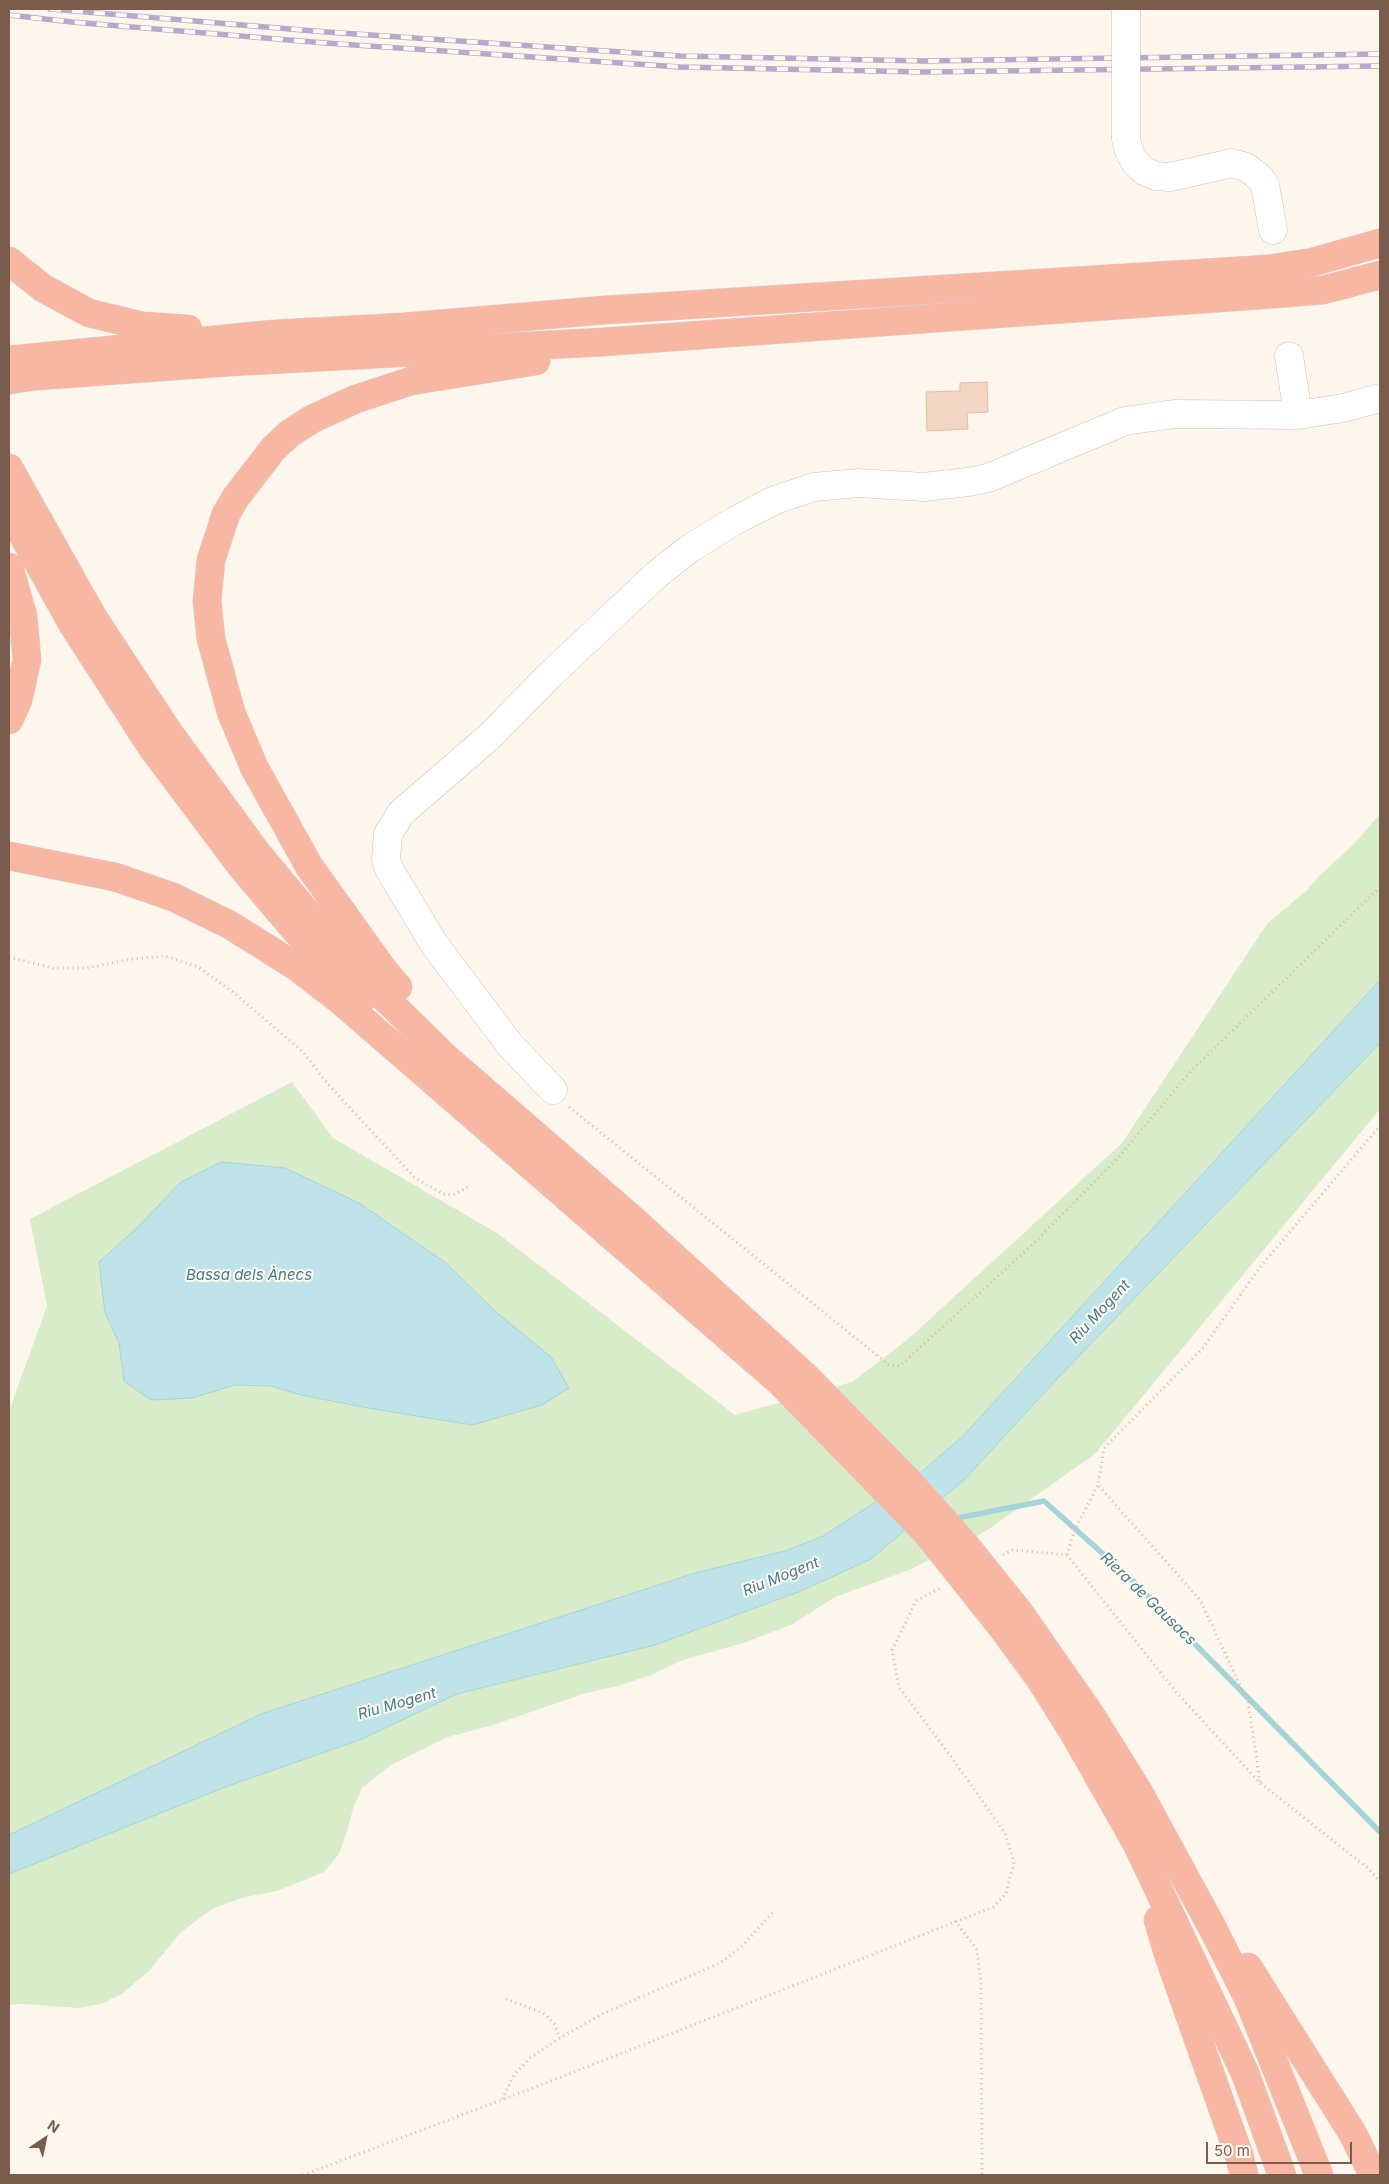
<!DOCTYPE html>
<html>
<head>
<meta charset="utf-8">
<style>
	body { margin:0 }
	#map { position:relative; width:1389px; height:2184px; overflow:hidden; background:#fdf6ec; font-family:Inter,sans-serif }
	canvas { display:block }
	.frame { position:absolute; inset:0; border:10px solid #7a5c4d; pointer-events:none }
	.north { position:absolute; left:20px; top:2114px; width:50px; height:50px; -webkit-text-stroke:4px #fffaf3; paint-order:stroke; rotate:34deg; font-size:14px; font-weight:700; line-height:20px; text-align:center; color:#7a5c4d }
	.north::after { content:''; display:block; margin:auto; width:18px; height:22px; background:#7a5c4d; clip-path:polygon(50% 0,100% 100%,50% 72%,0 100%) }
	.scale { position:absolute; left:1206px; top:2142px; width:146px; height:22px; box-sizing:border-box; border:2px solid #7a5c4d; border-top:0; padding-left:6px; font-size:15px; line-height:18px; white-space:nowrap; color:#7a5c4d; -webkit-text-stroke:4px #fffaf3; paint-order:stroke }
</style>
</head>
<body>
<div id="map">
<canvas width="1389" height="2184"></canvas>
<div class="frame"></div>
<div class="north">N</div>
<div class="scale">50 m</div>
</div>
<script>
const g = document.querySelector('canvas').getContext('2d');
g.lineJoin = 'round';
function paint(path, color) { g.fillStyle = color; g.fill(path, 'evenodd'); }
const shape = rows => new Path2D(rows.map(r => 'M' + r).join(''));
function trace(path, color, width, dash) { g.strokeStyle = color; g.lineWidth = width; g.lineCap = dash ? 'butt' : 'round'; g.setLineDash(dash || []); g.stroke(path); }
function write(font, color, halo, rows, align = 'center') {
  g.font = font + ' Inter,sans-serif'; g.lineWidth = 4; g.setLineDash([]); g.textBaseline = 'middle'; g.strokeStyle = halo; g.fillStyle = color; for (const [text, x, y, turn = 0] of rows) {
    g.save(); g.translate(x, y); g.rotate((+turn || 0) * Math.PI / 180); g.textAlign = isNaN(turn) ? turn : align; if (halo) g.strokeText(text, 0, 0); g.fillText(text, 0, 0); g.restore();
  }
}
paint(shape([
	[1380,814,1380,980,963,1436,919,1474,823,1536,785,1551,695,1573,261,1714,9,1835,9,1411,47,1306,30,1219,292,1082,333,1138,497,1233,735,1415,852,1382,907,1340,1122,1143,1267,924,1306,891,1320,875,1354,844],
	[285,1168,359,1203,446,1263,496,1312,472,1425,368,1408,301,1395,271,1386,124,1381,119,1343,105,1313,99,1262,138,1227],
	[1380,1043,1380,1109,1095,1454,986,1531,909,1570,835,1597,791,1625,743,1643,683,1660,651,1675,618,1686,586,1693,493,1725,448,1737,391,1765,362,1788,353,1809,347,1831,339,1854,324,1872,277,1891,245,1897,212,1909,180,1933,149,1971,123,1993,101,2004,78,2008,23,2004,9,2005,9,1874,228,1786,362,1739,457,1694,655,1645,801,1591,871,1559,965,1479,1058,1378]
]), '#d8ecc9');
const water = shape([
	[1380,980,1380,1043,1058,1378,965,1479,871,1559,801,1591,655,1645,457,1694,362,1739,228,1786,9,1874,9,1835,261,1714,695,1573,785,1551,823,1536,919,1474,963,1436,1380,980],
	[221,1162,285,1168,359,1203,446,1263,496,1312,551,1357,569,1388,542,1405,472,1425,368,1408,301,1395,271,1386,235,1385,192,1398,151,1400,124,1381,119,1343,105,1313,99,1262,138,1227,181,1182,221,1162]
]);
paint(water, '#bfe3e8');
trace(water, '#a5d3da', 1);
trace(shape([
	[952,1519,1044,1501,1130,1578,1380,1832]
]), '#a5d3da', 5.5);
const building = shape([
	[987,382,988,412,967,413,968,429,927,431,926,392,960,391,960,383,987,382]
]);
paint(building, '#f3d5c3');
trace(building, '#e6bba3', 1);
const minor = shape([
	[1126,138,1129,151,1135,162,1144,171,1156,176,1170,177,1232,163,1246,167,1259,177,1265,185,1273,230],
	[1289,356,1298,415],
	[553,1090,511,1046,434,944,389,869,386,859,388,834,401,813,489,737,550,675,656,575,689,549,734,521,775,500,814,487,858,483,924,487,968,482,988,478,1125,421,1174,414,1298,415,1343,408,1380,398]
]);
const highway = shape([
	[9,261,43,288,89,313,143,326,188,329],
	[9,360,274,334,403,327,605,310,1268,269,1313,262,1380,243],
	[9,380,37,376,229,362,603,342,1288,293,1323,290,1380,275],
	[9,468,94,619,167,730,257,853,307,913,381,994,445,1057,631,1218,805,1376],
	[9,510,73,625,151,746,241,866,297,932,362,999],
	[9,567,23,616,27,660,18,700,9,720],
	[9,856,115,877,173,897,230,925,297,967,341,1001,779,1381],
	[398,987,382,968,309,866,254,767,231,712,211,639,207,601,211,560,226,514,236,497,273,449,289,434,312,419,356,399,411,381,536,361],
	[1019,1612,1090,1714,1138,1791,1212,1927,1248,1998,1319,2175],
	[1001,1626,1040,1679,1074,1733,1137,1844,1245,2073,1282,2175],
	[1158,1920,1168,1954,1239,2155,1244,2175],
	[1248,1967,1353,2134,1373,2175]
]);
trace(minor, '#d1beb0', 29);
trace(highway, '#dad1cd', 29);
trace(shape([
	[9,957,53,968,85,968,133,959,165,956,198,967,233,992,303,1052,327,1083,415,1178,443,1194,453,1195,470,1186],
	[569,1107,889,1365,900,1366,1032,1245,1117,1159,1191,1071,1380,887],
	[1003,1555,1013,1550,1067,1555,1176,1692,1260,1783,1369,1869,1380,1882],
	[1067,1555,1075,1529,1098,1485],
	[1260,1782,1248,1702,1200,1600,1098,1485,1104,1448,1203,1348,1260,1267,1380,1126],
	[955,1921,977,1950,981,1984,982,2175],
	[506,1999,545,2014,554,2024,560,2038],
	[502,2099,514,2075,530,2058,560,2038,604,2013,720,1963,740,1948,775,1910],
	[303,2175,533,2088,993,1907,1006,1894,1014,1862,1005,1833,952,1758,899,1687,892,1650,916,1601,942,1587]
]), '#d9b8a5', 3, [1, 4]);
trace(minor, '#fff', 28);
trace(highway, '#f7b7a3', 28);
const rail = shape([
	[50,9,326,32,680,56,925,61,1380,54],
	[9,15,72,22,325,43,680,67,924,72,1380,66]
]);
trace(rail, '#b9a8c9', 5.5);
trace(rail, '#fffaf3', 4, [11]);
const minorBridge = shape([
	[1126,9,1126,138]
]);
const highwayBridge = shape([
	[805,1376,910,1483,966,1546,1019,1612],
	[779,1381,927,1533,1001,1626]
]);
trace(minorBridge, '#d1beb0', 29, []);
trace(highwayBridge, '#dad1cd', 29, []);
trace(minorBridge, '#fff', 28);
trace(highwayBridge, '#f7b7a3', 28);
write('italic 15px', '#437c86', '#fffaf3', [
	["Bassa dels Ànecs",249,1275],
	["Riu Mogent",1100,1312,-47],
	["Riu Mogent",781,1577,-22],
	["Riera de Gausacs",1148,1599,44],
	["Riu Mogent",397,1704,-16]
]);
</script>
</body>
</html>
